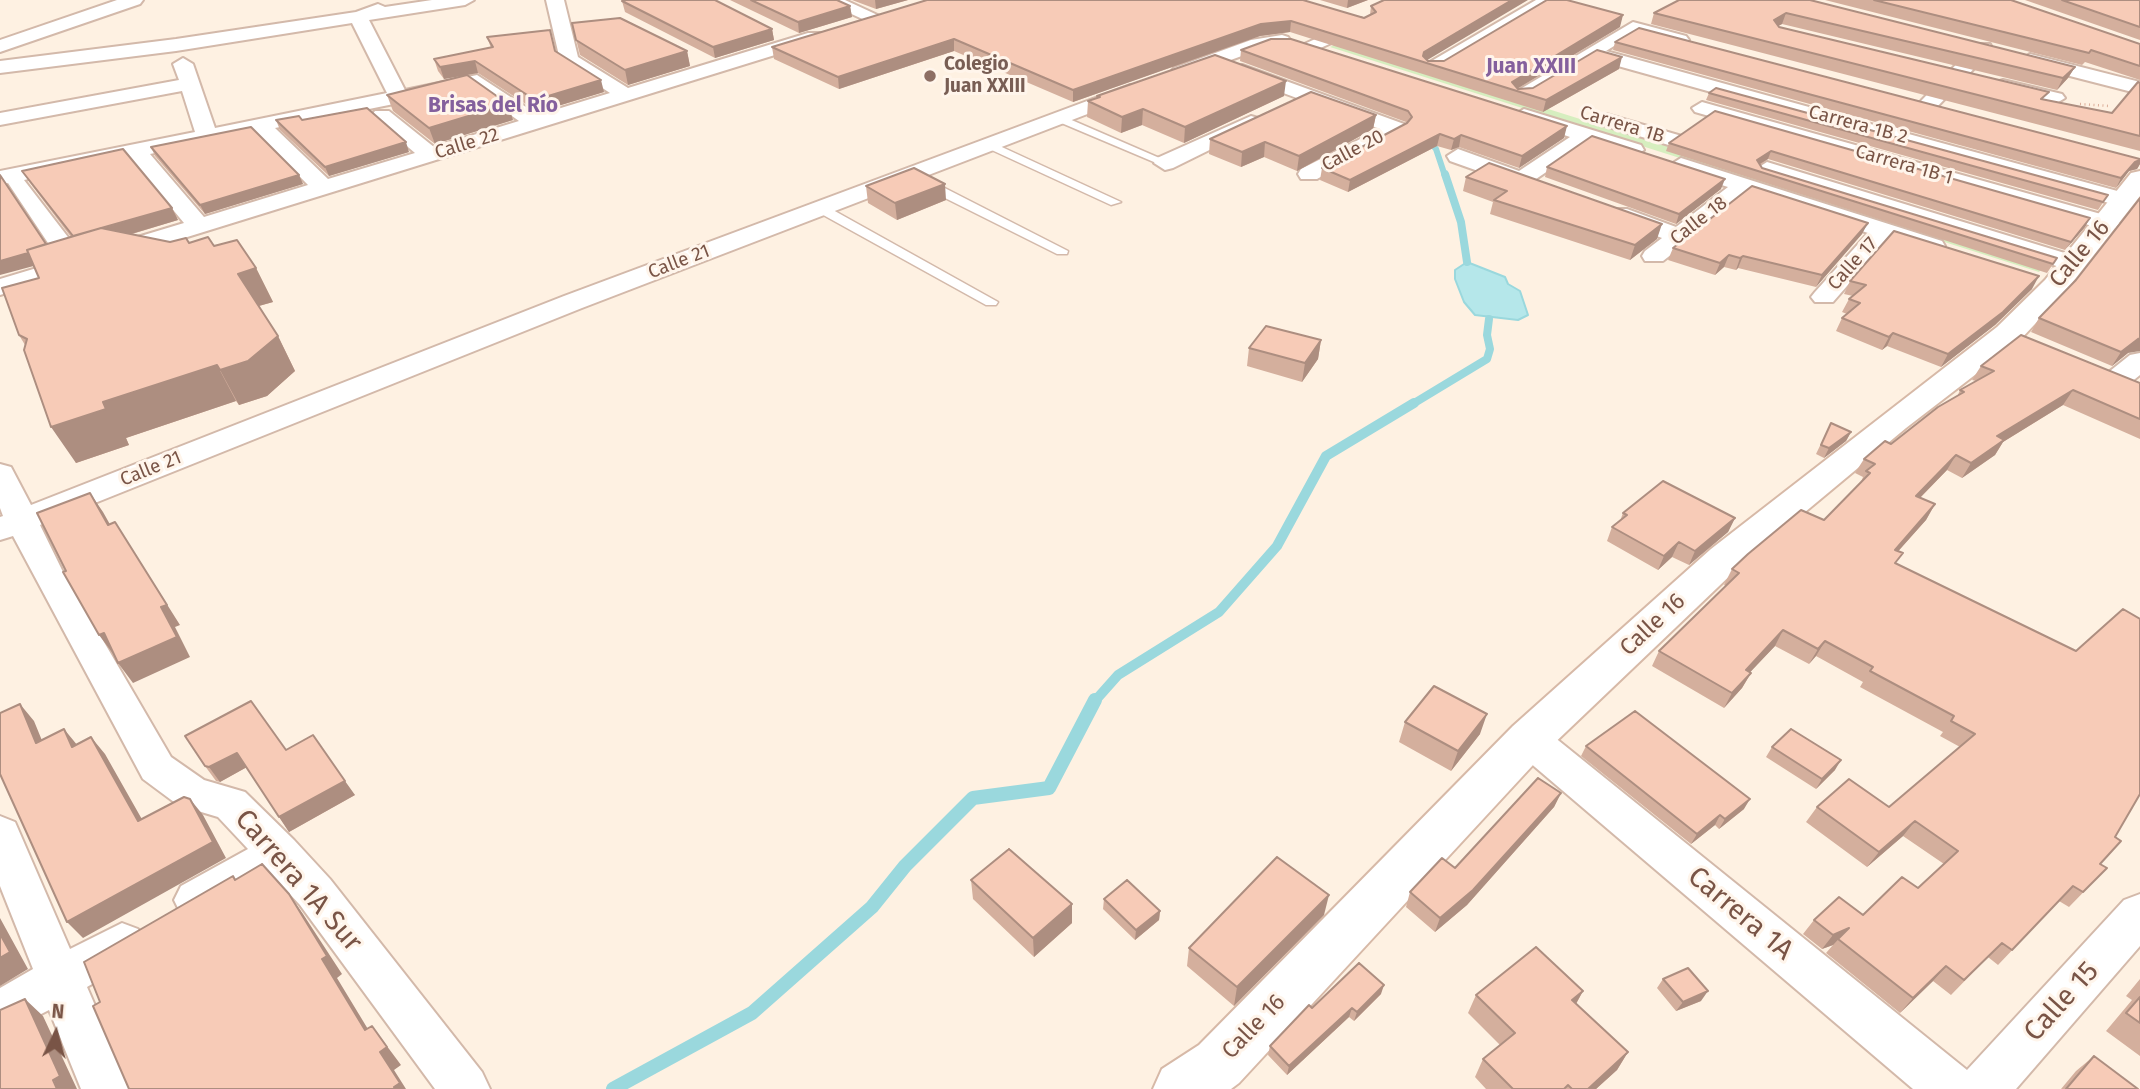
<!DOCTYPE html>
<html>
<head>
<meta charset="utf-8">
<style>
	body { margin:0 }
	#map { position:relative; width:2140px; height:1089px; overflow:hidden; background:#fef1e2; font-family:"Fira Sans",sans-serif }
	canvas { display:block }
	.north { position:absolute; left:21px; top:998px; width:70px; height:70px; -webkit-text-stroke:5px #fff5eb; paint-order:stroke; rotate:5deg; font-size:19px; font-weight:700; line-height:28px; text-align:center; color:#795446 }
	.north::after { content:''; display:block; margin:auto; width:24px; height:32px; background:#795446; clip-path:polygon(50% 0,100% 100%,50% 72%,0 100%) }
</style>
</head>
<body>
<div id="map">
<canvas width="2140" height="1089"></canvas>
<div class="north">N</div>
</div>
<script>
const g = document.querySelector('canvas').getContext('2d');
g.lineJoin = 'round';
function paint(path, color) { g.fillStyle = color; g.fill(path, 'evenodd'); }
const shape = rows => new Path2D(rows.map(r => 'M' + r).join(''));
function trace(path, color, width, dash) { g.strokeStyle = color; g.lineWidth = width; g.lineCap = dash ? 'butt' : 'round'; g.setLineDash(dash || []); g.stroke(path); }
function write(font, color, halo, rows, align = 'center') {
  g.font = font + ' "Fira Sans",sans-serif'; g.lineWidth = 6; g.setLineDash([]); g.textBaseline = 'middle'; g.strokeStyle = halo; g.fillStyle = color; for (const [text, x, y, turn = 0] of rows) {
    g.save(); g.translate(x, y); g.rotate((+turn || 0) * Math.PI / 180); g.textAlign = isNaN(turn) ? turn : align; if (halo) g.strokeText(text, 0, 0); g.fillText(text, 0, 0); g.restore();
  }
}
paint(shape([
	[1338,43,2045,265,2039,272,1330,47]
]), '#d6eebf');
const water = shape([
	[1467,262,1505,277,1508,284,1520,291,1528,315,1518,320,1475,315,1464,302,1455,279,1455,270,1467,262]
]);
paint(water, '#b5e7ea');
trace(water, '#9ad8dd', 2);
trace(shape([
	[1426,137,1436,149,1445,176]
]), '#9ad8dd', 6);
trace(shape([
	[1445,174,1461,222,1467,262],
	[1411,405,1487,359,1490,349,1487,335,1489,319]
]), '#9ad8dd', 8);
trace(shape([
	[1094,702,1118,675,1219,612,1277,546,1326,456,1414,403]
]), '#9ad8dd', 10);
trace(shape([
	[613,1089,752,1013,872,907,905,866,973,798,1049,788,1095,700]
]), '#9ad8dd', 14);
const lane = shape([
	[1052,115,1060,115,1171,163,1161,165,1052,119,1052,115],
	[983,142,991,142,1121,202,1111,205,983,146,983,142],
	[923,181,931,181,1068,251,1067,254,1057,254,923,187,923,181],
	[816,205,824,205,998,302,996,305,986,305,816,211,816,205]
]);
const street = shape([
	[117,0,143,0,140,4,0,52,0,40,117,0],
	[432,0,474,0,465,5,369,20,405,90,477,75,538,115,610,93,560,60,546,0,564,0,578,57,628,88,808,33,820,33,823,37,820,41,0,295,0,279,60,261,8,183,0,185,0,171,195,132,182,91,0,125,0,113,179,80,173,64,183,58,193,64,215,128,387,93,352,23,176,51,0,73,0,61,176,39,356,12,378,4,385,7,432,0],
	[473,88,519,121,434,147,389,111,375,111,372,115,375,119,415,153,328,179,275,128,473,88],
	[256,132,308,185,204,217,150,154,256,132],
	[130,158,184,223,81,254,24,180,130,158],
	[821,0,845,0,884,18,881,22,869,22,821,0],
	[1536,0,1557,0,1440,70,1426,70,1423,66,1536,0],
	[1361,18,1370,23,1367,27,1316,50,1302,50,1300,46,1361,18],
	[1633,22,1686,36,1689,40,1680,45,1635,33,1606,51,1885,128,1921,101,1976,44,1990,44,1992,48,1990,52,1935,109,1905,133,2132,195,2136,200,2132,205,2124,207,2116,205,1593,59,1529,98,1515,98,1512,94,1633,22],
	[1282,35,1288,37,1291,41,1288,45,1261,49,1181,78,1171,72,1174,68,1251,40,1282,35],
	[2030,54,2140,82,2140,94,2023,64,2021,60,2030,54],
	[1242,65,1404,124,1407,128,1317,179,1301,179,1298,174,1301,169,1380,129,1235,75,1232,71,1242,65],
	[2003,80,2062,94,2065,98,2055,104,1996,90,1993,86,1996,82,2003,80],
	[1130,85,1137,87,1140,91,1137,95,582,308,40,525,62,570,171,757,204,780,245,792,294,840,330,879,482,1072,490,1089,435,1089,300,905,274,877,211,914,196,919,181,914,174,900,181,886,248,849,218,817,178,805,143,779,13,536,0,540,0,517,3,516,0,508,0,464,11,467,31,505,564,296,1130,85],
	[1702,102,2115,218,2119,223,2115,228,2099,228,1695,112,1692,108,1702,102],
	[1524,109,1641,145,1644,150,1633,156,1589,143,1536,179,1534,186,1526,188,1450,161,1447,156,1458,149,1519,171,1570,137,1517,119,1514,115,1524,109],
	[1606,114,1723,148,1726,153,1715,159,1599,124,1596,120,1599,116,1606,114],
	[1251,116,1258,118,1261,122,1258,126,1173,168,1165,170,1154,163,1157,158,1251,116],
	[1681,158,1942,241,1945,246,1942,251,1933,253,1888,239,1833,302,1815,302,1811,297,1815,292,1868,233,1748,194,1663,261,1645,261,1642,256,1645,251,1662,238,1611,219,1607,214,1611,209,1627,209,1676,227,1728,187,1673,170,1670,165,1681,158],
	[1767,162,2081,258,2084,263,2081,268,2072,270,2063,268,1759,174,1756,169,1767,162],
	[2140,353,2140,375,2125,387,2115,390,2105,387,2101,381,2105,375,2130,355,2140,353],
	[1529,724,1543,728,1967,1070,2124,900,2140,894,2140,946,2016,1089,1913,1089,1515,750,1509,739,1515,728,1529,724],
	[0,816,15,822,70,949,122,923,138,929,145,943,138,957,87,987,131,1089,81,1089,49,1010,0,1035,0,988,33,969,0,886,0,816]
]);
const secondary = shape([
	[2140,171,2140,196,2065,292,2019,341,1906,428,1739,567,1545,752,1239,1083,1231,1089,1153,1089,1162,1069,1199,1045,1513,726,1711,549,1997,327,2045,280,2131,173,2140,171]
]);
trace(lane, '#d3b9aa', 3);
trace(street, '#d3b9aa', 4);
trace(secondary, '#d7b9a7', 4);
trace(shape([
	[2080,104,2109,106]
]), '#dcae9a', 2.5, [1, 3.5]);
paint(lane, '#fff');
paint(street, '#fff');
paint(secondary, '#fff');
paint(shape([
	[730,0,837,0,850,6,852,17,799,33],
	[852,0,908,0,876,9],
	[927,0,1364,18,1370,15,1371,6,1428,61,1444,61,1620,27,1518,88,1533,88,1619,69,1543,112,1290,32,1260,36,1073,102,954,51,839,89,774,59,772,47],
	[1320,0,1368,0,1347,8],
	[1810,0,2075,67,2068,78,2057,90,1782,24,1778,26,1779,27,2045,100,2112,113,2140,83,2140,151,1651,24,1654,13],
	[1825,0,2011,0,2140,44,2140,80,2085,62,2082,65],
	[2025,0,2140,0,2140,40],
	[622,1,772,29,774,40,715,58,625,12],
	[572,23,687,51,690,66,628,85,580,55],
	[487,37,555,51,604,92,538,112,478,73,444,79,438,71,434,59,491,48],
	[1615,42,2140,159,2140,164,2137,169,2129,171,2116,188,1613,50],
	[1241,50,1564,138,1519,168,1459,147,1451,150,1437,146,1348,192,1320,180,1322,168,1407,123,1406,122,1240,61],
	[1709,93,2108,195,2098,210,1706,100],
	[387,95,513,120,435,144,393,111],
	[1097,96,1284,96,1184,143,1142,125,1121,133,1087,117,1088,101,1097,98],
	[1715,111,2085,227,2065,250,1768,159,1760,165,1762,168,2057,258,2047,273,1666,151,1669,143],
	[1376,115,1373,129,1297,171,1264,157,1241,167,1209,154,1210,139],
	[276,120,302,120,409,152,329,176,280,130],
	[151,147,299,175,303,184,205,214,155,156],
	[1547,167,1721,189,1676,224,1545,177],
	[22,171,172,208,178,220,132,234,170,242,189,243,214,246,256,268,273,302,259,306,278,336,295,371,267,396,239,405,236,401,126,438,129,445,76,463,25,345,19,335,39,278,34,266,46,244,71,237,30,183],
	[1466,177,1657,239,1630,260,1490,214,1493,202,1463,191],
	[866,186,946,200,897,220,868,203],
	[1862,234,1816,287,1738,268,1736,270,1724,267,1715,275,1668,260,1673,248],
	[2076,280,2128,353,2112,366,2031,332,2039,318],
	[1850,281,2032,289,1995,325,1941,367,1887,346,1882,350,1836,331,1842,318,1847,314,1842,312,1849,299,1853,296,1844,294],
	[1321,340,1318,359,1302,382,1247,366,1249,348],
	[1981,366,2140,383,2140,439,2063,405,2003,442,1995,455,1962,478,1947,470,1920,498,1935,504,1926,520,1898,551,1896,563,2100,864,2107,868,2069,907,2059,901,1998,965,1988,957,1951,995,1933,981,1900,1013,1826,953,1833,945,1822,949,1803,934,1814,920,1863,915,1918,888,1944,864,1903,836,1867,867,1806,822,1817,807,1889,807,1960,747,1940,736,1943,732,1860,687,1863,682,1816,656,1809,664,1775,646,1750,672,1751,673,1742,688,1724,708,1652,666,1659,651,1726,586,1724,585,1732,569,1824,520,1861,482,1863,477,1855,473,1864,459,1891,444,1957,397,1960,390,1976,381,1972,380],
	[1831,423,1851,432,1846,441,1824,458,1816,454],
	[1623,513,1735,518,1728,532,1689,565,1672,557,1658,570,1607,541,1612,527,1620,521],
	[1405,722,1480,734,1451,771,1399,742],
	[1586,746,1744,809,1719,829,1715,825,1691,844,1581,756],
	[1772,747,1835,770,1816,789,1766,757],
	[286,750,355,795,289,832,247,767,220,782,216,781,205,766],
	[1561,793,1554,807,1467,905,1435,932,1406,907,1410,892,1455,868],
	[971,880,1072,904,1072,923,1034,957,973,899],
	[1104,899,1160,911,1159,920,1135,940,1103,909],
	[1324,915,1234,1006,1187,966,1189,948],
	[1663,979,1701,1001,1676,1011,1657,988],
	[2140,979,2140,1056,2106,1031,2132,1000,2126,996],
	[1583,991,1576,1004,1628,1052,1617,1070,1596,1089,1486,1089,1475,1077,1483,1059,1500,1045,1468,1013,1476,995],
	[1381,994,1354,1021,1349,1017,1287,1075,1268,1055,1270,1046,1312,1008],
	[2094,1056,2138,1089,2061,1089,2076,1071]
]), '#d4af9d');
paint(shape([
	[875,0,908,0,876,9],
	[1348,0,1368,0,1347,8],
	[1512,0,1528,0,1424,62,1422,62,1424,52],
	[850,6,852,17,799,33,798,22],
	[1786,13,1782,24,1769,31,1774,20],
	[1623,15,1620,27,1515,90,1512,82],
	[1291,21,1290,32,1260,36,1073,102,1073,90,1261,24],
	[772,29,774,40,715,58,713,47],
	[954,39,954,51,839,89,838,77],
	[687,51,690,66,628,85,625,70],
	[1622,57,1619,69,1543,112,1546,100],
	[475,61,478,73,444,79,440,67],
	[2075,67,2068,78,2057,90,2063,78],
	[601,80,604,92,538,112,535,100],
	[1286,81,1284,96,1184,143,1185,127],
	[508,104,513,120,435,144,429,128],
	[1143,109,1142,125,1121,133,1122,117],
	[1376,115,1373,129,1297,171,1299,156],
	[1567,126,1564,138,1519,168,1522,156],
	[1440,134,1437,146,1348,192,1350,180],
	[1461,135,1459,147,1451,150,1454,139],
	[406,142,409,152,329,176,325,167],
	[1265,142,1264,157,1241,167,1242,152],
	[1771,151,1768,159,1753,168,1757,160],
	[2140,160,2140,164,2137,169,2129,171,2116,188,2121,178,2135,162],
	[299,175,303,184,205,214,200,205],
	[1725,179,1721,189,1676,224,1679,214],
	[945,184,946,200,897,220,895,203],
	[172,208,178,220,81,249,73,237],
	[2090,218,2085,227,2065,250,2071,242],
	[1868,223,1862,234,1816,287,1822,275],
	[1662,224,1657,239,1630,260,1635,245],
	[49,247,56,260,0,275,0,261],
	[1729,255,1724,267,1715,275,1720,263],
	[1743,256,1738,268,1736,270,1740,258],
	[256,268,273,302,255,307,238,274],
	[2039,276,2032,289,1995,325,1941,367,1948,354],
	[1893,333,1887,346,1882,350,1889,337],
	[278,336,295,371,267,396,239,405,220,370],
	[2140,338,2140,351,2128,353,2112,366,2121,352,2138,339],
	[1321,340,1318,359,1302,382,1305,363],
	[217,365,236,401,126,438,129,445,76,463,51,427,103,402],
	[2073,390,2063,405,2003,442,1995,455,1962,478,1971,463,1997,436],
	[1851,432,1846,441,1824,458,1829,448],
	[1956,455,1947,470,1907,511,1916,496],
	[90,493,103,512,121,544,108,525],
	[1935,504,1926,520,1886,565,1895,550],
	[1735,518,1728,532,1689,565,1695,551],
	[115,522,180,625,175,627,190,657,133,683,118,663,161,607],
	[1679,542,1672,557,1658,570,1664,556],
	[1783,630,1775,646,1738,685,1746,670],
	[104,633,114,655,99,635],
	[1825,641,1816,656,1809,664,1818,649],
	[1751,673,1742,688,1724,708,1732,693],
	[20,704,34,721,50,760,36,743],
	[1487,714,1480,734,1451,771,1458,751],
	[64,729,78,746,72,747],
	[91,737,105,754,152,837,138,821],
	[237,753,247,767,220,782,209,767],
	[1841,760,1835,770,1816,789,1822,779],
	[345,781,355,795,289,832,279,817],
	[1561,793,1554,807,1467,905,1435,932,1440,918],
	[190,799,203,815,226,858,83,938,67,922],
	[1750,799,1744,809,1719,829,1725,819],
	[1720,815,1715,825,1691,844,1697,834],
	[1915,821,1903,836,1867,867,1879,852],
	[289,894,303,914,342,974,337,978,380,1049,365,1030,322,959],
	[1329,895,1324,915,1234,1006,1237,987],
	[1072,904,1072,923,1034,957,1033,938],
	[1160,911,1159,920,1135,940,1136,930],
	[0,918,28,969,0,986],
	[1849,928,1833,945,1822,949,1833,935],
	[1946,966,1933,981,1900,1013,1913,998],
	[1384,985,1381,994,1354,1021,1357,1012],
	[1583,991,1573,1009,1572,1000],
	[1708,991,1701,1001,1676,1011,1683,1002],
	[25,999,43,1016,77,1089,57,1089],
	[1352,1008,1349,1017,1287,1075,1289,1066],
	[372,1026,401,1065,394,1070,406,1089,395,1089,380,1052],
	[1628,1052,1617,1070,1596,1089,1588,1089]
]), '#ad8e80');
const building = shape([
	[626,0,715,0,772,29,713,47,622,1,626,0],
	[751,0,837,0,850,6,798,22,751,0],
	[927,0,1303,0,1364,18,1376,12,1371,6,1384,0,1512,0,1424,52,1423,56,1428,61,1444,61,1547,0,1567,0,1623,15,1512,82,1518,89,1533,88,1597,50,1622,57,1546,100,1291,21,1261,24,1073,90,954,39,838,77,772,47,927,0],
	[1679,0,1810,0,2075,67,2063,78,1786,13,1774,20,1779,27,2049,92,2041,99,2112,113,2138,82,2140,83,2140,136,1654,13,1679,0],
	[1874,0,2011,0,2140,44,2140,66,2091,50,2089,53,1874,0],
	[2062,0,2140,0,2140,27,2062,0],
	[620,18,687,51,625,70,576,40,572,23,620,18],
	[1639,28,2140,159,2140,160,2135,162,2121,178,1615,42,1639,28],
	[550,30,555,51,601,80,535,100,475,61,440,67,434,59,493,47,487,37,550,30],
	[1271,39,1291,39,1567,126,1522,156,1461,135,1454,139,1440,134,1350,180,1322,168,1407,123,1412,117,1408,111,1241,50,1271,39],
	[1215,55,1286,81,1185,127,1143,109,1122,117,1088,101,1100,97,1097,96,1215,55],
	[467,75,508,104,429,128,387,95,467,75],
	[1716,88,2108,195,2103,202,1709,93,1716,88],
	[1311,92,1376,115,1299,156,1265,142,1242,152,1210,139,1311,92],
	[367,108,406,142,325,167,276,120,299,116,302,120,367,108],
	[1715,111,2090,218,2071,242,1771,151,1757,160,1762,168,2057,258,2053,264,1669,143,1715,111],
	[251,127,299,175,200,205,151,147,251,127],
	[1592,136,1725,179,1679,214,1547,167,1592,136],
	[123,149,172,208,73,236,22,171,123,149],
	[1489,163,1662,224,1635,245,1494,200,1507,191,1466,177,1489,163],
	[914,168,945,184,895,203,866,186,914,168],
	[0,175,46,244,27,250,28,253,0,261,0,175],
	[1752,186,1868,223,1822,275,1743,256,1740,258,1729,255,1720,263,1673,248,1752,186],
	[2140,198,2140,338,2138,339,2121,352,2039,318,2076,280,2140,198],
	[101,228,170,242,186,238,189,243,208,237,214,246,237,240,256,268,238,274,278,336,248,361,220,370,217,365,103,402,106,409,51,427,24,350,27,339,19,335,2,288,39,278,27,250,101,228],
	[1894,231,2039,276,2003,312,1948,354,1893,333,1889,337,1842,318,1860,303,1849,299,1866,285,1850,281,1894,231],
	[1266,326,1321,340,1305,363,1249,348,1266,326],
	[2021,335,2140,383,2140,419,2073,390,1997,436,2004,440,1971,463,1956,455,1916,496,1935,504,1895,550,1903,553,1895,563,2076,651,2123,609,2140,619,2140,794,2115,837,2121,841,2100,864,2107,868,2083,892,2073,886,2012,950,2002,943,1964,980,1946,966,1913,998,1838,939,1849,928,1833,935,1814,920,1839,897,1863,915,1902,877,1918,888,1958,851,1915,821,1879,852,1817,807,1849,779,1889,807,1975,734,1951,721,1954,716,1870,671,1873,667,1825,641,1818,649,1783,630,1746,670,1751,673,1732,693,1659,651,1739,573,1732,569,1748,554,1801,510,1824,520,1870,473,1866,471,1875,464,1864,459,1885,441,1891,444,1938,407,1964,392,1960,390,1994,371,1981,366,2021,335],
	[1831,423,1851,432,1829,448,1821,445,1831,423],
	[1663,481,1735,518,1695,551,1679,542,1664,556,1612,527,1627,515,1623,513,1663,481],
	[90,493,108,525,115,522,167,605,161,607,177,637,118,663,104,633,99,635,63,572,66,571,37,513,90,493],
	[1434,686,1487,714,1458,751,1405,722,1434,686],
	[251,701,286,750,313,735,345,781,279,817,237,753,209,767,205,766,185,736,251,701],
	[20,704,36,743,64,729,72,747,91,737,138,821,184,797,190,799,213,842,67,922,0,774,0,713,20,704],
	[1635,711,1750,799,1725,819,1720,815,1697,834,1586,746,1635,711],
	[1791,729,1841,760,1822,779,1772,747,1791,729],
	[1538,778,1561,793,1473,890,1440,918,1410,892,1442,858,1455,868,1538,778],
	[1009,849,1072,904,1033,938,971,880,1009,849],
	[1277,857,1329,895,1237,987,1189,948,1277,857],
	[262,864,289,894,327,956,322,959,365,1030,372,1026,387,1047,380,1052,400,1083,394,1087,395,1089,129,1089,93,1006,100,1002,84,962,233,876,235,880,262,864],
	[1127,880,1160,911,1136,930,1104,899,1127,880],
	[0,934,10,952,0,958,0,934],
	[1536,947,1583,991,1572,1000,1628,1052,1588,1089,1572,1089,1568,1085,1564,1089,1513,1089,1483,1059,1515,1033,1476,995,1536,947],
	[1359,963,1384,985,1357,1012,1352,1008,1289,1066,1270,1046,1309,1005,1312,1008,1359,963],
	[1688,968,1708,991,1683,1002,1663,979,1688,968],
	[2140,997,2140,1023,2126,1013,2140,997],
	[25,999,60,1076,53,1080,57,1089,0,1089,0,1010,25,999],
	[2094,1056,2138,1089,2066,1089,2094,1056]
]);
paint(building, '#f7cbb7');
trace(building, '#ad8e80', 2);
for (const [x, y, r, color] of [
	[930,76,7,"#8d6e63"]
]) { const dot = new Path2D(); dot.arc(x, y, r, 0, 2 * Math.PI); g.fillStyle = color; g.fill(dot); trace(dot, '#fff5eb', 2.5); }
write('bold 19px', '#785e54', '#fff5eb', [
	["Colegio",944,65],
	["Juan XXIII",944,87]
], 'left');
write('19px', '#795446', '#fff5eb', [
	["Carrera 1B",1622,125,17],
	["Carrera 1B 2",1858,125,15],
	["Calle 22",467,144,-17],
	["Calle 20",1353,151,-28],
	["Carrera 1B 1",1904,165,16],
	["Calle 18",1699,221,-38],
	["Calle 21",679,262,-21],
	["Calle 17",1853,264,-48],
	["Calle 21",151,469,-22]
]);
write('bold 21px', '#84609d', '#fff5eb', [
	["Juan XXIII",1531,67],
	["Brisas del Río",493,106]
]);
write('23px', '#795446', '#fff5eb', [
	["Calle 16",2080,254,-50],
	["Calle 16",1653,625,-43],
	["Calle 16",1254,1027,-46]
]);
write('28px', '#795446', '#fff5eb', [
	["Carrera 1A Sur",298,881,49],
	["Carrera 1A",1740,914,40],
	["Calle 15",2062,1002,-48]
]);
</script>
</body>
</html>
